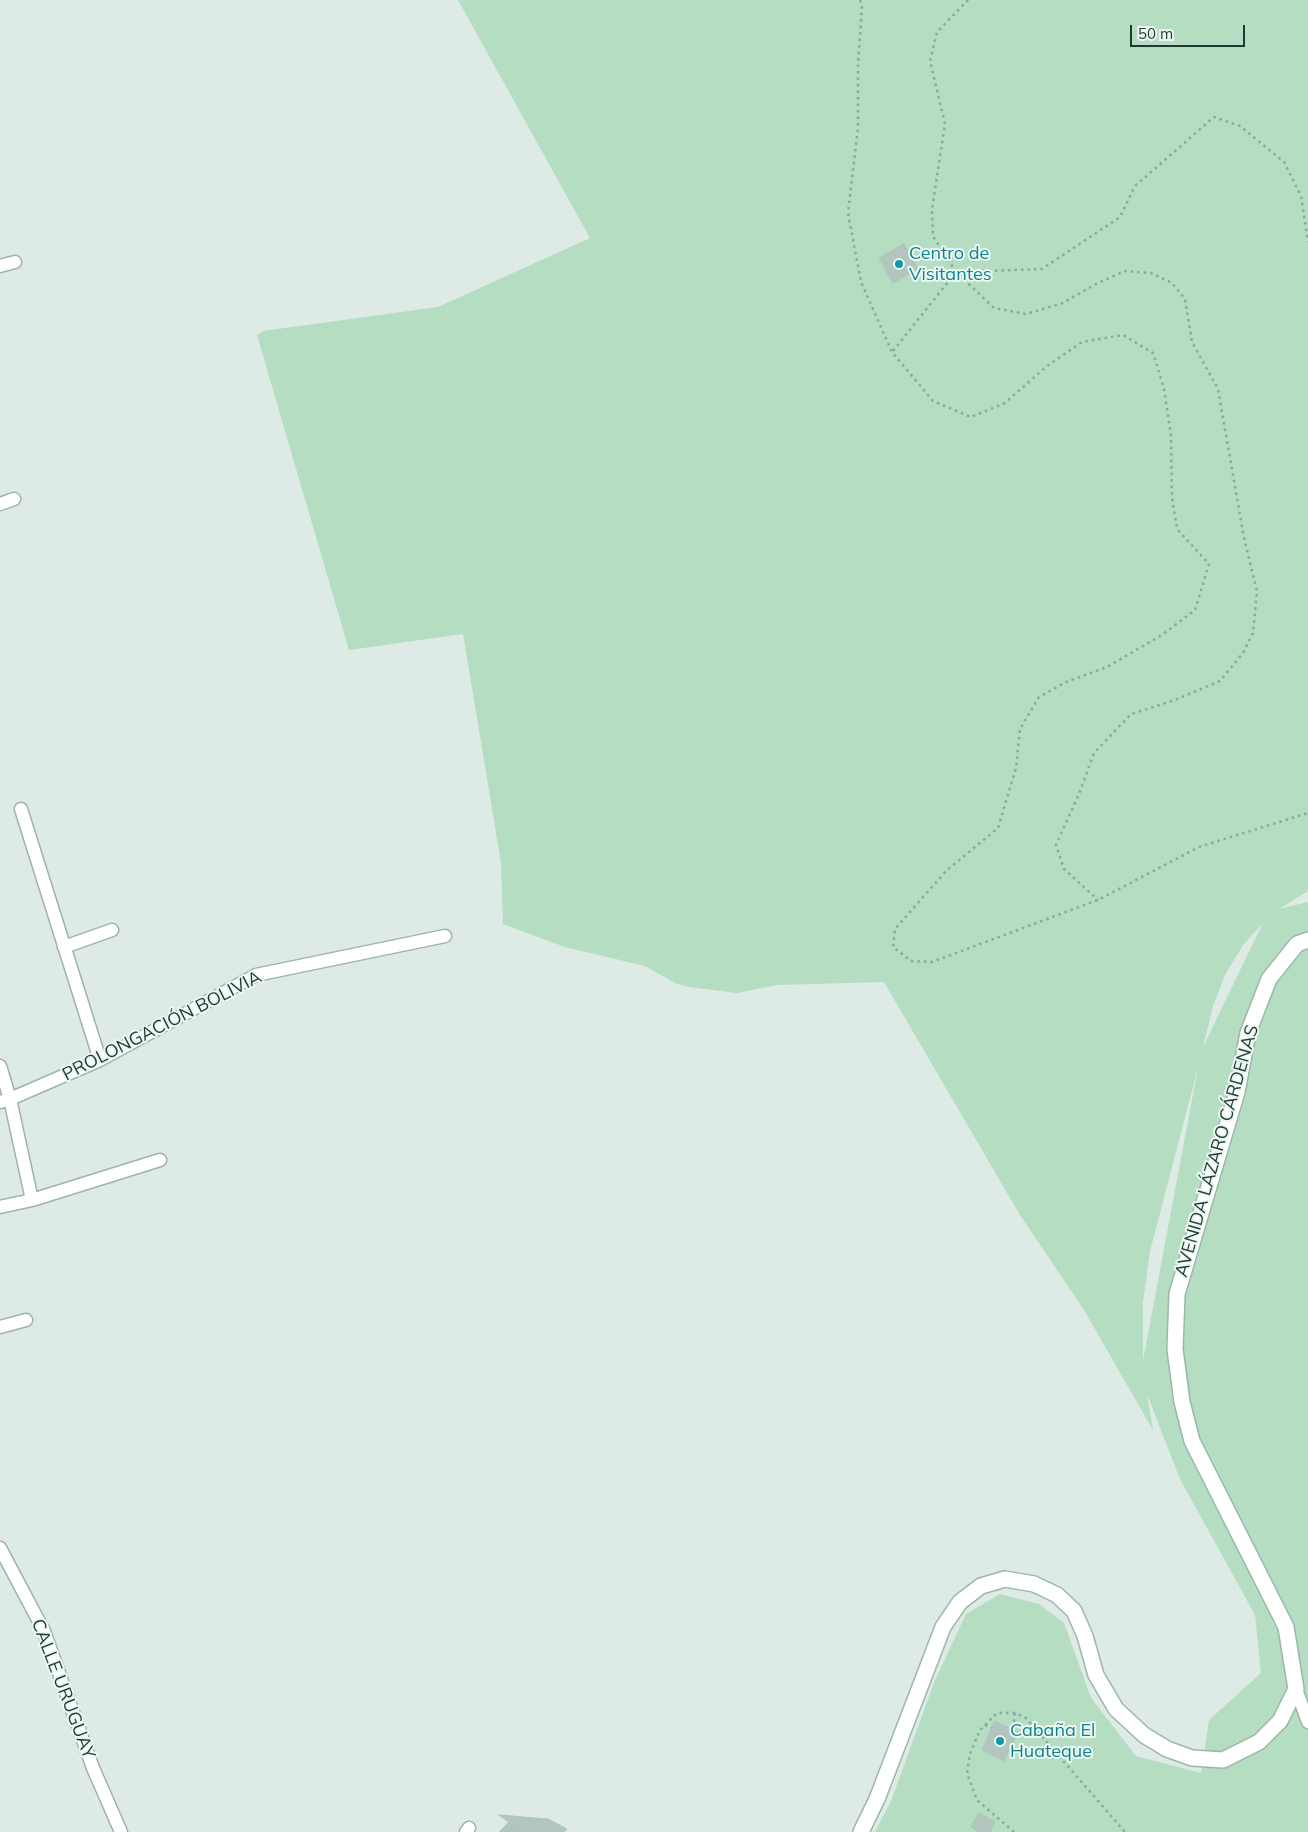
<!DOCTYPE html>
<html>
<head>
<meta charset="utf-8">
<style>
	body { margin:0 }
	#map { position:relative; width:1308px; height:1832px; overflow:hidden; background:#ddeae5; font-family:Mulish,sans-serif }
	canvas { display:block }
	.scale { position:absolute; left:1130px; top:25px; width:115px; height:22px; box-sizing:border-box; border:2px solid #1e3a33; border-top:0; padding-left:6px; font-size:15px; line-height:18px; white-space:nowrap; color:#1e3a33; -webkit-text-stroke:4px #edf7f2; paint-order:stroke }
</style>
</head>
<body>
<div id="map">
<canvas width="1308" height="1832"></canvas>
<div class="scale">50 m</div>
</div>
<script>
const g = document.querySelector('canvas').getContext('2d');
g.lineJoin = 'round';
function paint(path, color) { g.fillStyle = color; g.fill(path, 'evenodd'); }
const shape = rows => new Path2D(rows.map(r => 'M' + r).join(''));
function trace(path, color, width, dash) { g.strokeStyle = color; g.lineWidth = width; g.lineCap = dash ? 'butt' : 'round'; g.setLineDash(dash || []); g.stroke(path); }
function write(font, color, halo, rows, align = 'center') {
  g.font = font + ' Mulish,sans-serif'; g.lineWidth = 4; g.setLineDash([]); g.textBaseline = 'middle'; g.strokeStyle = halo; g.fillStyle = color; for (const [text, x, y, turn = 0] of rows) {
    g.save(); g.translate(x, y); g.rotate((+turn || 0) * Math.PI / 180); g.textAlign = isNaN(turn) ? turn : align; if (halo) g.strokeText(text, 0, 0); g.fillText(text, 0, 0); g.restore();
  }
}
paint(shape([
	[458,0,1308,0,1308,891,1279,909,1308,902,1308,1832,875,1832,891,1801,935,1680,966,1614,1000,1594,1039,1604,1064,1623,1091,1698,1136,1756,1201,1773,1209,1720,1261,1673,1255,1615,1180,1479,1147,1394,1153,1430,1084,1310,1020,1215,884,982,777,985,737,993,689,987,677,984,645,966,565,947,503,924,501,863,463,634,349,650,257,335,263,331,438,307,590,238],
	[1262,924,1262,925,1203,1047,1213,1006,1225,975,1243,945],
	[1198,1068,1143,1361,1143,1302,1150,1251]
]), '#b4ddc1');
const building = shape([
	[904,244,918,269,893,283,879,258,904,244],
	[995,1721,1018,1732,1004,1761,982,1750,995,1721],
	[979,1813,995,1822,990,1832,979,1832,971,1827,979,1813],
	[499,1815,548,1819,567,1829,564,1832,522,1832,499,1815],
	[509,1822,522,1832,499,1832,509,1822]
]);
paint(building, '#b2c5be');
trace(building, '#afc4bc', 1);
const street = shape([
	[0,266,15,262],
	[0,504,14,499],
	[21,809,100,1060],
	[64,947,112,930],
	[0,1066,10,1099,32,1200],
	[0,1102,10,1099,100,1060,256,975,445,936],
	[0,1207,32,1200,160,1160],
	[0,1327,26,1320],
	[0,1548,44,1631,93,1768,121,1832],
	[1296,1689,1308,1722],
	[466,1832,469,1828]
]);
const secondary = shape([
	[861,1832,877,1799,943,1627,960,1602,981,1586,1005,1579,1034,1584,1057,1595,1074,1611,1085,1636,1096,1675,1116,1709,1144,1735,1167,1749,1192,1758,1223,1760,1259,1742,1280,1721,1296,1689,1286,1627,1192,1441,1182,1402,1175,1349,1177,1294,1237,1092,1248,1033,1269,979,1297,944,1308,940]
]);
trace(street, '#a0b2ac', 15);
trace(secondary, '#9cb6ad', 18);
trace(shape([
	[860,0,862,6,858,65,858,128,848,213,861,282,892,352,933,401,971,417,1005,403,1047,366,1082,342,1123,335,1153,353,1164,389,1171,435,1172,498,1177,529,1209,564,1195,610,1162,635,1107,667,1066,682,1039,697,1020,729,1016,768,998,828,946,871,895,929,893,947,911,961,932,962,1098,900,1199,847,1308,813],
	[968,0,937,32,930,61,945,124,932,209,933,236,956,272,994,308,1026,314,1063,303,1096,284,1125,271,1151,273,1172,283,1185,299,1192,342,1218,389,1244,538,1257,591,1253,633,1243,653,1220,681,1175,700,1131,714,1094,753,1079,794,1056,845,1064,869,1098,900],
	[956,272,1042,269,1120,217,1135,186,1214,117,1240,126,1284,162,1301,196,1308,242],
	[893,351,956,272],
	[1015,1713,1014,1722,1025,1733,1023,1740],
	[985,1725,992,1728],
	[1014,1832,977,1800,967,1773,970,1754,980,1730,997,1713,1015,1713,1026,1718,1125,1832]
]), '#7cafa1', 2.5, [2.5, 4]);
trace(street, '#fff', 12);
trace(secondary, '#fff', 15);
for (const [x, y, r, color] of [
	[899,264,5,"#0f9aa8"],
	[1000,1741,5,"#0f9aa8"]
]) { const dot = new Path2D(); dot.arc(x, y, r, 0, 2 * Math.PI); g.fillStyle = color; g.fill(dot); trace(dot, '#edf7f2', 2); }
write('18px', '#0d838f', '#edf7f2', [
	["Centro de",909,254],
	["Visitantes",909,275],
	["Cabaña El",1010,1731],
	["Huateque",1010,1752]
], 'left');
write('18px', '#1e3a33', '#edf7f2', [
	["PROLONGACIÓN BOLIVIA",162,1026,-27],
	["AVENIDA LÁZARO CÁRDENAS",1217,1151,-74],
	["CALLE URUGUAY",63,1689,69]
]);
</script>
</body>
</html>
